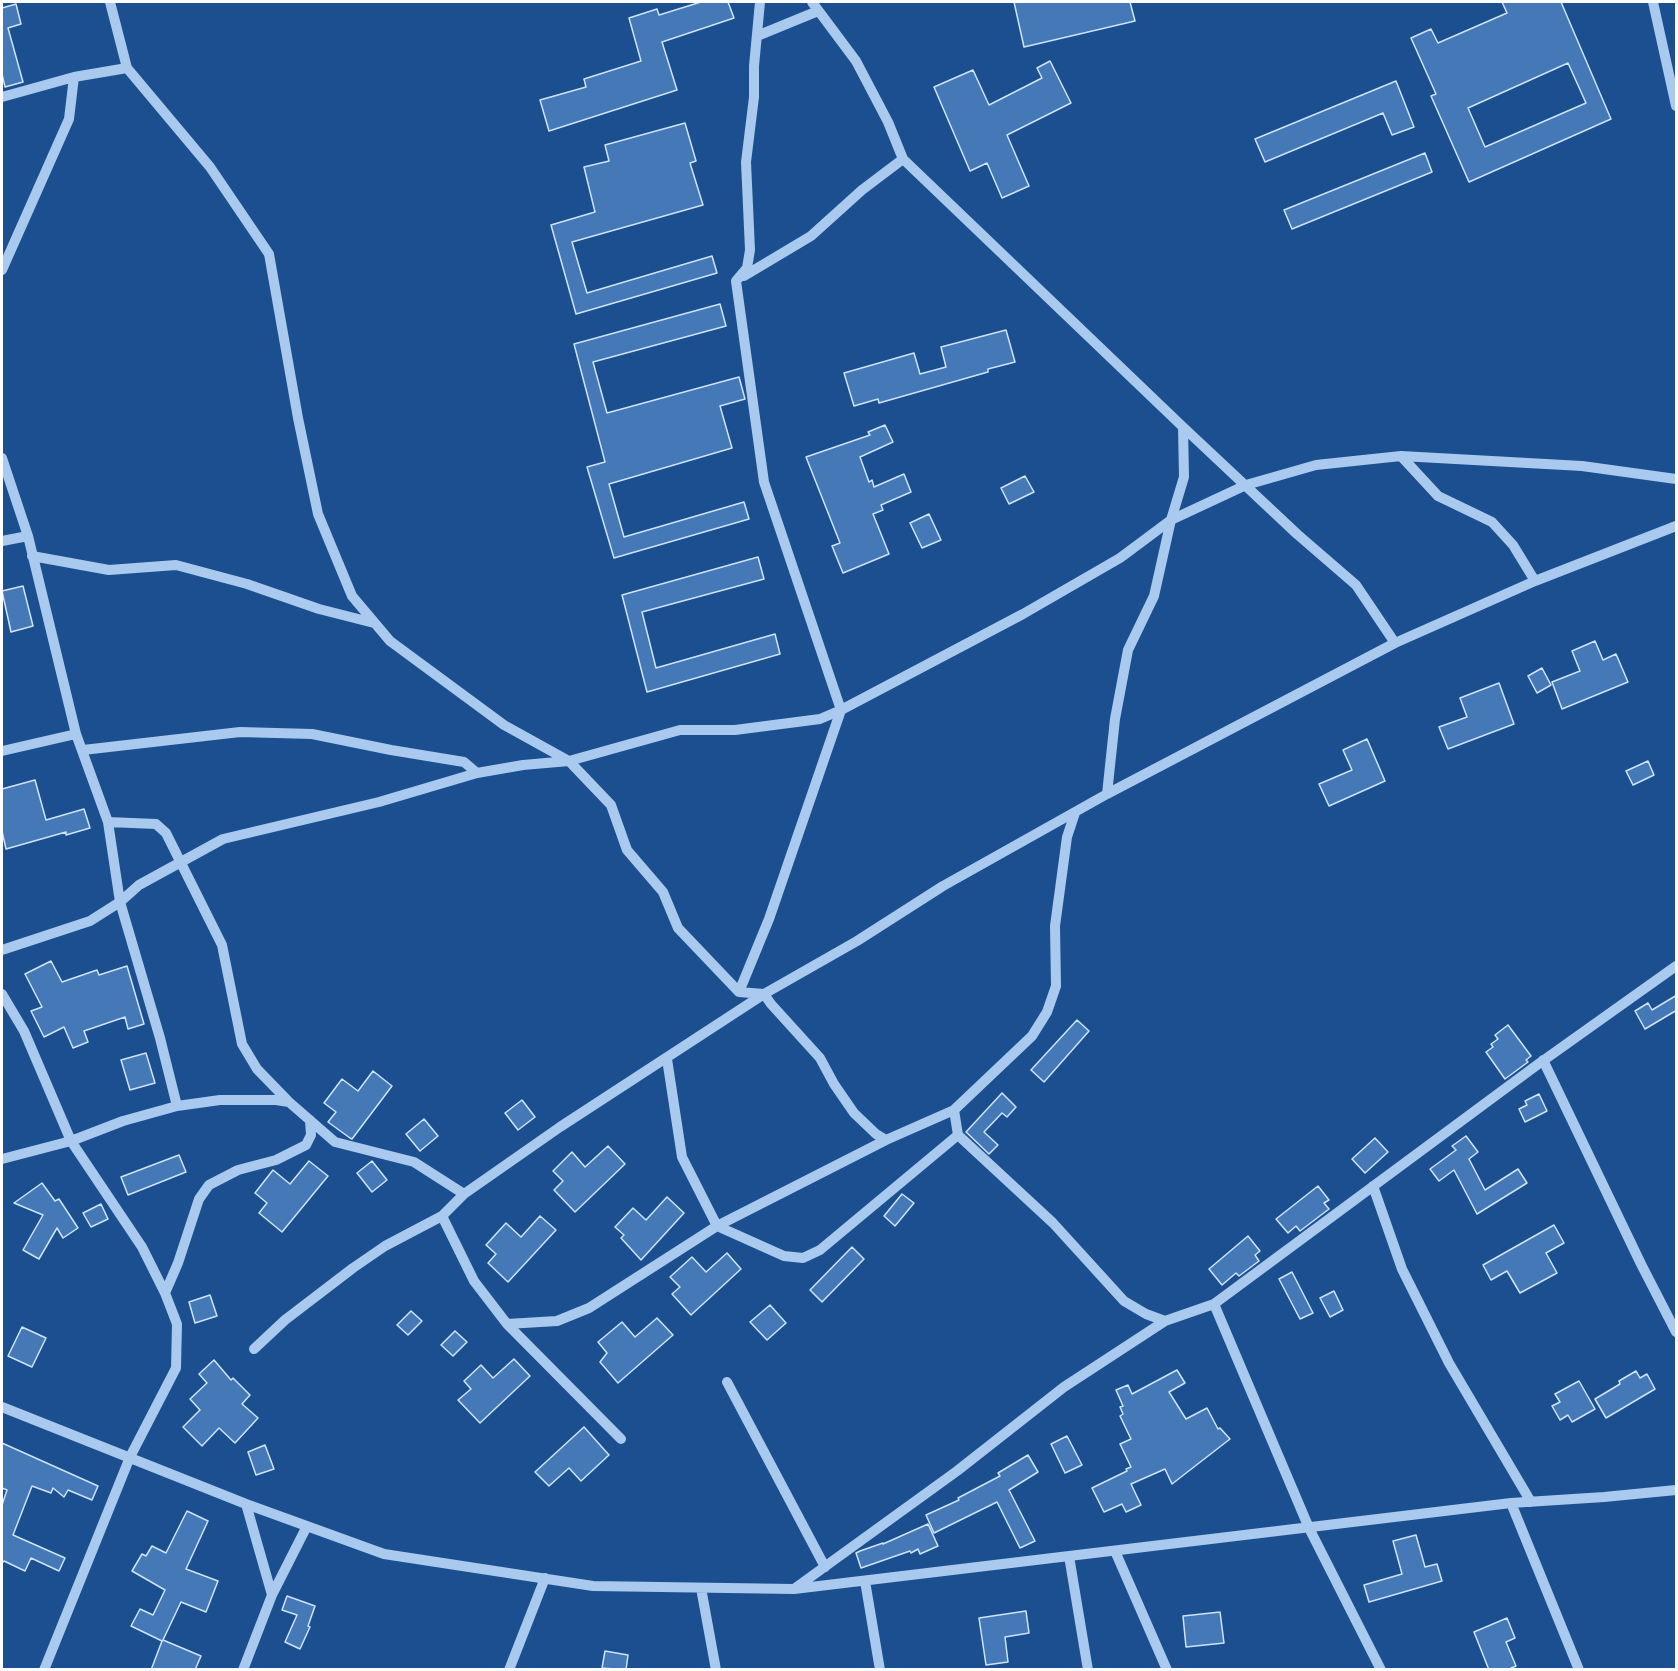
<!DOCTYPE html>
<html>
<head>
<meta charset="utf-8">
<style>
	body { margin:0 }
	#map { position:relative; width:1678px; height:1671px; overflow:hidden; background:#1b4f8f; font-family:Karla,sans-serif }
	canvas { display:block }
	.frame { position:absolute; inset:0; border:3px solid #fff; pointer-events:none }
</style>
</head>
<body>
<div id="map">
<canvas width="1678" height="1671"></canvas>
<div class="frame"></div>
</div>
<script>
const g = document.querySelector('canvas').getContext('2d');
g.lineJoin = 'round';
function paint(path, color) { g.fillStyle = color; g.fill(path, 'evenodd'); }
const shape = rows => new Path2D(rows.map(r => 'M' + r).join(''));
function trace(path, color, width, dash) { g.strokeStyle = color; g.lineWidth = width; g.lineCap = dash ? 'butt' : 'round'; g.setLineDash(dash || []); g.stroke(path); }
const building = shape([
	[701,2,728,2,734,18,662,42,677,90,549,131,540,100,586,87,584,79,641,61,629,18,657,9,659,15,701,2],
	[1014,2,1130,2,1135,21,1024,47,1014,2],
	[1502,2,1561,2,1611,119,1469,182,1431,96,1436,94,1411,38,1431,29,1438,43,1507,13,1502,2],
	[1568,63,1586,103,1485,147,1468,108,1568,63],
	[16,4,21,24,8,28,23,82,5,87,2,74,2,8,16,4],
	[1050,61,1071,103,1007,135,1029,186,1002,198,987,163,970,171,934,87,973,70,989,105,1042,78,1037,68,1050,61],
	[1396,81,1414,127,1392,135,1383,113,1265,162,1255,139,1396,81],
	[685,123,696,161,690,163,703,205,572,242,587,293,712,256,717,273,576,314,551,225,595,212,584,167,609,161,605,145,685,123],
	[1425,153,1432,172,1292,229,1284,210,1425,153],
	[720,304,726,326,593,362,607,413,739,377,745,399,720,406,732,448,609,484,624,537,744,502,749,519,614,558,587,467,605,462,574,344,720,304],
	[1006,330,1015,362,988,369,988,372,879,403,878,399,854,406,844,373,914,353,920,374,946,367,941,347,1006,330],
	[885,425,893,442,860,457,869,482,872,480,874,487,904,474,911,492,881,505,883,510,873,514,889,554,843,573,832,546,840,543,806,457,870,435,868,432,885,425],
	[1025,476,1034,492,1009,504,1001,488,1025,476],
	[929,514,941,540,922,548,910,523,929,514],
	[758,557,764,579,642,612,656,668,775,634,780,654,647,692,622,595,758,557],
	[23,586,33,626,11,632,2,591,23,586],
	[1595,641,1603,660,1616,654,1628,682,1562,709,1552,682,1580,671,1572,651,1595,641],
	[1542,668,1551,685,1537,693,1528,676,1542,668],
	[1499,683,1514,724,1448,749,1439,727,1467,717,1460,698,1499,683],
	[1367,739,1385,781,1329,806,1319,784,1352,770,1343,750,1367,739],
	[1648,761,1654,775,1633,785,1626,771,1648,761],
	[35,780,46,820,84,809,90,828,66,835,66,832,6,849,2,831,2,789,35,780],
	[51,961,62,982,97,970,99,975,127,966,144,1024,128,1029,125,1017,84,1031,88,1042,73,1048,64,1027,44,1037,31,1011,42,1007,25,974,51,961],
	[1677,995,1677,1010,1645,1029,1635,1011,1648,1003,1652,1010,1677,995],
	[1077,1020,1089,1031,1044,1082,1031,1070,1077,1020],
	[1508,1025,1531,1056,1526,1060,1528,1062,1505,1079,1486,1052,1493,1047,1491,1044,1498,1039,1495,1035,1508,1025],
	[146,1053,155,1083,130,1090,121,1060,146,1053],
	[373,1071,392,1086,352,1139,350,1138,328,1122,336,1112,324,1103,342,1079,358,1091,373,1071],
	[1002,1093,1016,1107,1007,1117,1002,1113,984,1132,998,1145,989,1154,966,1132,1002,1093],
	[1539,1094,1547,1111,1525,1122,1519,1109,1527,1105,1525,1101,1539,1094],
	[522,1100,535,1117,518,1130,505,1113,522,1100],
	[424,1119,438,1136,420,1151,406,1134,424,1119],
	[1466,1136,1478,1152,1469,1159,1485,1190,1518,1169,1527,1183,1477,1214,1454,1170,1439,1181,1430,1169,1456,1150,1452,1146,1466,1136],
	[1375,1138,1388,1152,1365,1173,1352,1159,1375,1138],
	[608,1146,625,1164,575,1212,554,1190,563,1181,553,1171,572,1152,585,1167,608,1146],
	[179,1155,186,1172,128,1195,121,1177,179,1155],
	[309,1161,328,1176,282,1232,259,1213,267,1203,255,1193,273,1170,290,1184,309,1161],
	[372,1161,387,1180,372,1192,357,1173,372,1161],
	[42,1183,55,1201,59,1199,78,1228,63,1238,57,1228,39,1259,23,1250,43,1215,14,1203,42,1183],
	[1318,1186,1329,1200,1324,1203,1329,1209,1300,1231,1296,1226,1288,1233,1276,1219,1318,1186],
	[902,1194,914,1203,895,1226,884,1216,902,1194],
	[667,1197,684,1213,641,1260,621,1238,624,1235,615,1227,633,1208,646,1220,667,1197],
	[101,1204,108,1219,91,1227,83,1213,101,1204],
	[540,1216,556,1230,508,1282,488,1263,496,1254,486,1245,506,1223,521,1237,540,1216],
	[1554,1225,1564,1243,1546,1253,1557,1273,1520,1293,1507,1271,1491,1280,1483,1265,1554,1225],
	[1248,1236,1260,1251,1255,1255,1259,1261,1239,1276,1236,1273,1222,1285,1209,1269,1248,1236],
	[852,1247,864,1259,822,1302,810,1290,852,1247],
	[727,1253,741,1269,691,1315,672,1294,680,1287,670,1277,692,1257,706,1272,727,1253],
	[1292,1272,1313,1313,1300,1319,1279,1279,1292,1272],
	[1334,1291,1343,1310,1330,1317,1320,1298,1334,1291],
	[210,1295,217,1316,195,1323,189,1302,210,1295],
	[770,1305,786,1323,767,1340,750,1322,770,1305],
	[411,1311,422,1321,408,1335,397,1325,411,1311],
	[657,1318,673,1335,618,1383,600,1362,607,1353,598,1342,622,1322,635,1337,657,1318],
	[22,1327,46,1338,32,1367,8,1356,22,1327],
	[455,1331,467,1342,453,1356,441,1345,455,1331],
	[514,1359,530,1376,480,1423,458,1400,471,1389,464,1381,481,1365,493,1378,514,1359],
	[214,1360,231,1380,233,1378,250,1395,242,1404,258,1418,235,1443,219,1428,202,1446,183,1427,200,1410,190,1399,207,1383,199,1374,214,1360],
	[1177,1370,1185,1383,1169,1392,1186,1419,1207,1408,1218,1429,1220,1428,1230,1439,1172,1484,1165,1469,1131,1484,1141,1505,1126,1512,1122,1504,1104,1512,1092,1488,1127,1471,1126,1469,1131,1467,1120,1444,1131,1439,1120,1416,1123,1414,1120,1407,1123,1406,1116,1390,1128,1385,1132,1394,1177,1370],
	[1636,1371,1640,1378,1647,1374,1655,1389,1606,1418,1595,1399,1620,1384,1619,1381,1636,1371],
	[1579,1381,1595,1409,1572,1422,1568,1415,1560,1420,1552,1406,1560,1402,1555,1394,1579,1381],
	[584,1427,609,1455,581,1481,569,1468,549,1486,535,1472,584,1427],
	[1067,1436,1082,1465,1065,1473,1051,1444,1067,1436],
	[2,1443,98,1486,92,1500,68,1490,64,1497,53,1488,51,1493,32,1486,13,1535,65,1558,59,1571,31,1558,25,1571,4,1561,2,1563,2,1505,7,1490,2,1488,2,1443],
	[265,1445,274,1469,256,1475,248,1452,265,1445],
	[1028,1455,1038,1472,1009,1490,1035,1541,1020,1548,997,1502,934,1533,926,1515,959,1500,958,1498,1000,1476,998,1473,1028,1455],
	[187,1511,208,1521,186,1569,218,1581,206,1612,181,1602,163,1640,201,1656,195,1670,151,1670,162,1641,131,1626,140,1609,153,1615,165,1590,132,1571,142,1554,146,1556,152,1546,166,1553,187,1511],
	[928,1524,938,1546,920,1554,918,1549,911,1553,910,1551,861,1568,856,1553,860,1551,883,1543,883,1544,928,1524],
	[1416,1535,1425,1567,1437,1564,1442,1581,1369,1602,1364,1585,1402,1574,1393,1541,1416,1535],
	[287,1596,315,1606,308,1626,310,1627,300,1649,285,1642,297,1615,282,1610,287,1596],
	[1026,1611,1029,1633,1005,1637,1008,1662,986,1665,979,1618,1026,1611],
	[1220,1612,1224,1643,1186,1647,1183,1616,1220,1612],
	[1507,1618,1515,1638,1506,1642,1516,1666,1507,1670,1489,1670,1474,1632,1507,1618],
	[605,1651,628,1655,626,1670,602,1668,605,1651]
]);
paint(building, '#4478b7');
trace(building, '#cfe3fa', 1.5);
trace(shape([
	[110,2,127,68,210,167,269,254,298,418,318,514,352,596,390,641,504,725,569,761,611,805,627,850,663,892,678,928,739,992,764,994,771,1004,820,1058,834,1084,854,1113,876,1134,886,1140],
	[812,2,856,61,888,122,903,159,1183,427,1297,534,1356,585,1395,643],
	[1653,2,1676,106],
	[757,36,818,11],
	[2,97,74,77,127,68],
	[2,270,69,119,74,77],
	[744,276,811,236,862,190,903,159],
	[1401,456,1438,496,1492,522,1513,545,1535,581],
	[2,458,28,536,76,734,108,822,120,902,160,1038,177,1106],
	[2,541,28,536],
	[32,556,109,570,176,565,247,584,319,609,374,623],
	[83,750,240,732,312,734,391,750,464,762,477,773],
	[2,751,76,734],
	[1107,794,1115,719,1128,650,1154,596,1171,520,1184,477,1183,427],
	[108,822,156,824,166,833,222,945,242,1044,257,1069,289,1102,335,1142,414,1162,464,1194],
	[2,950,90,921,120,902,139,885,223,839,379,802,477,773,523,765,569,761,680,730,735,730,820,719,841,710,1023,614,1120,558,1171,520,1246,485,1316,465,1401,456,1582,466,1676,479],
	[739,992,769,919,841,710,764,482,736,281,747,268,750,250,746,162,754,97,754,66,760,2],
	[2,994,24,1031,71,1141,142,1247,165,1293,177,1324,176,1368,130,1457,44,1670],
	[667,1059,682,1157,717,1226,886,1140,954,1110,1032,1036,1047,1012,1056,986,1055,926,1067,837,1075,813],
	[1543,1060,1641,1264,1676,1332],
	[954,1110,958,1135],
	[2,1159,71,1141,123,1121,177,1106,220,1100,276,1100,289,1102],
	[1373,1186,1402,1269,1449,1363,1531,1502],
	[442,1216,474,1281,507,1324,557,1321,589,1308,717,1226,784,1256,803,1258,820,1250,958,1135,1053,1223,1124,1301,1146,1314,1165,1321],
	[165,1293,178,1263,199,1199,209,1185,238,1170,276,1160,306,1145,311,1135,310,1120],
	[1214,1304,1309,1528,1381,1670],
	[507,1324,621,1439],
	[254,1349,285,1320,353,1268,385,1246,442,1216,464,1194,560,1127,764,994,857,941,943,886,1107,794,1395,643,1535,581,1676,526],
	[727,1382,825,1567],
	[2,1407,246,1504,384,1554,593,1586,794,1589,1511,1503,1604,1497,1676,1490],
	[1511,1503,1579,1670],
	[246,1504,272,1595],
	[1115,1551,1167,1670],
	[1069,1556,1088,1670],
	[865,1581,880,1670],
	[701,1588,716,1670],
	[794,1589,957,1471,1064,1387,1165,1321,1214,1304,1537,1065,1676,966],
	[243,1670,272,1595,307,1526],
	[509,1670,545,1578]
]), '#a9c9ee', 10);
</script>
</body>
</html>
